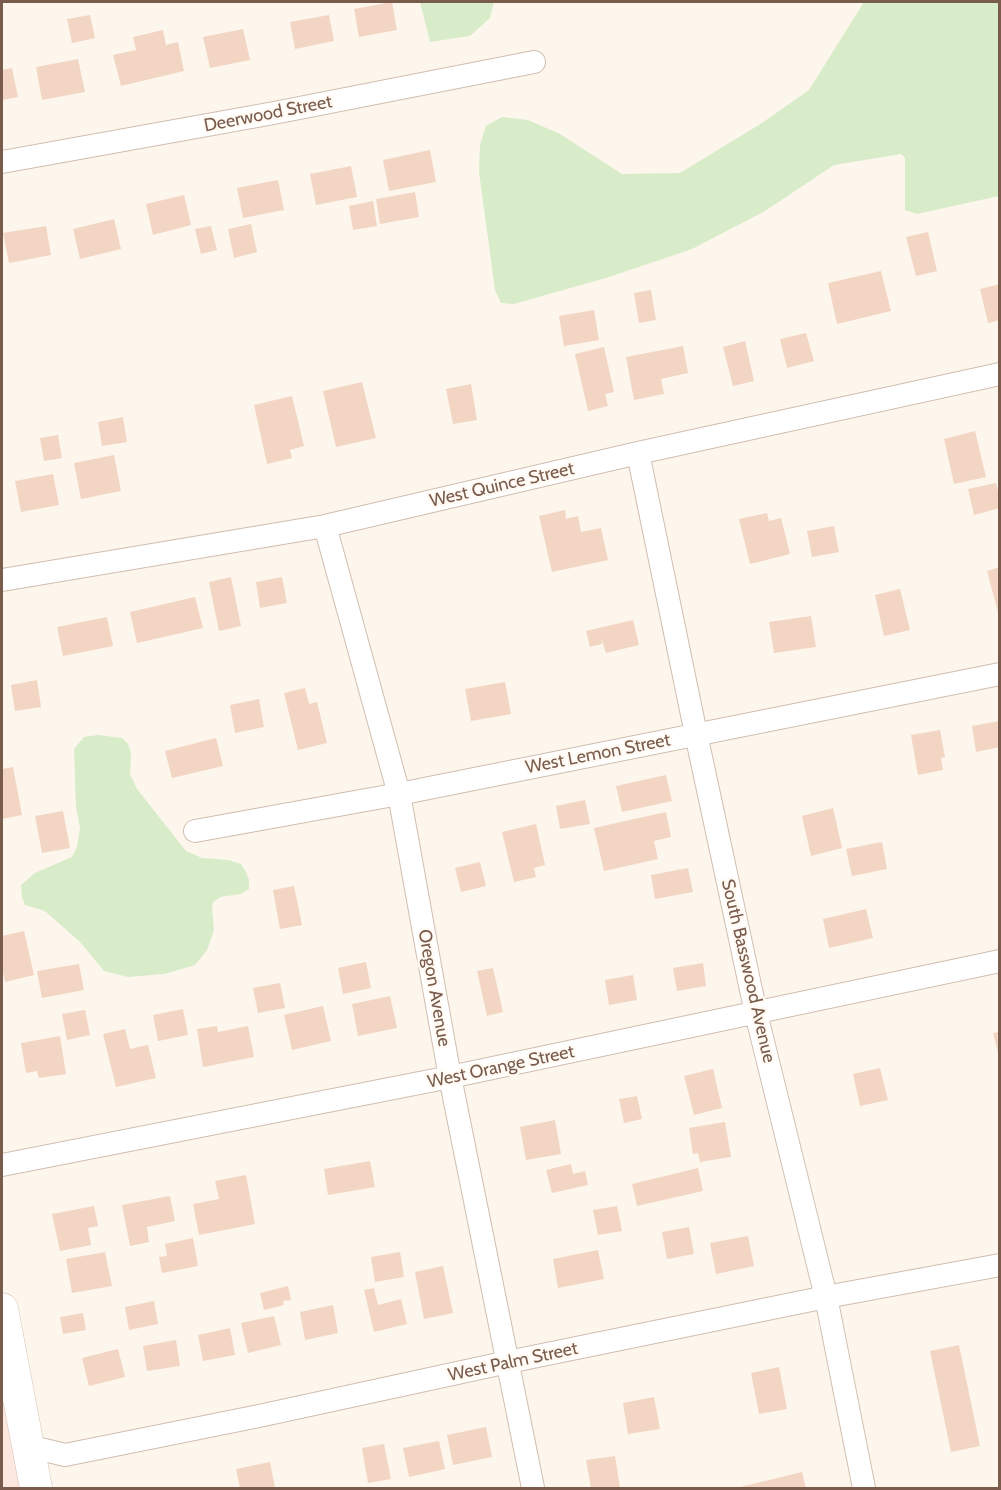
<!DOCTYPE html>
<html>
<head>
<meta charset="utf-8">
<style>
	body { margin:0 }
	#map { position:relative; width:1001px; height:1490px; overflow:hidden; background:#fdf6ec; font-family:Cabin,sans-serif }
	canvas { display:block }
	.frame { position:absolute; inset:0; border:3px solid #7a5c4d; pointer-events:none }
</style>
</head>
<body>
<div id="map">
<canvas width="1001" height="1490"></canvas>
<div class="frame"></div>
</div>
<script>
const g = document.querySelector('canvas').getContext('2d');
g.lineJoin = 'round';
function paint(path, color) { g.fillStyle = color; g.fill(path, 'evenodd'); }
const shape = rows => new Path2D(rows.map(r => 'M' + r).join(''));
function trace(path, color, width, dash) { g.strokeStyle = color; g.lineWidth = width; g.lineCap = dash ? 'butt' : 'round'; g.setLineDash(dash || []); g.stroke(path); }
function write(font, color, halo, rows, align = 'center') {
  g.font = font + ' Cabin,sans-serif'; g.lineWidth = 5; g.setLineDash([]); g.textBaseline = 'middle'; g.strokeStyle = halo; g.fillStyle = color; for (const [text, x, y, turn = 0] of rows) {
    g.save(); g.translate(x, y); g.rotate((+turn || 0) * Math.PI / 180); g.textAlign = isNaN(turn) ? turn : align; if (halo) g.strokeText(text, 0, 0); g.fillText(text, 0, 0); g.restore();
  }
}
paint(shape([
	[2,1388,21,1488,2,1488]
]), '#fde8e0');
paint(shape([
	[420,2,494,2,490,18,470,36,430,42],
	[864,2,999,2,999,196,917,214,905,210,905,158,901,154,834,165,765,211,692,249,609,277,514,304,501,303,495,290,479,172,480,145,486,126,502,117,528,120,560,134,622,174,680,173,762,123,809,90],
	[98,735,122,738,128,744,131,753,130,774,137,789,186,851,202,858,228,860,241,864,246,872,249,880,249,889,241,894,220,897,213,902,212,909,214,930,207,950,195,965,164,974,128,977,104,971,80,942,45,911,25,905,22,897,21,885,35,873,72,857,77,847,80,828,76,807,74,749,84,737]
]), '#d8ecc9');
paint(shape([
	[392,2,397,30,359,37,354,9],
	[90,15,95,38,72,43,67,19],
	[329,15,334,41,295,49,290,22],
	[243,29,250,60,210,68,203,37],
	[163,30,166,45,178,42,184,71,121,86,113,55,136,50,133,37],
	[78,59,85,92,42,100,36,67],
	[12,68,18,97,2,100,2,70],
	[430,150,436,182,389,191,383,160],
	[351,166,357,197,316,205,310,174],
	[278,180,284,210,243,218,237,188],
	[415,192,419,217,380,224,376,199],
	[184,195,191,225,153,235,146,204],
	[373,201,377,226,353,230,349,206],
	[114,219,121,249,80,259,73,229],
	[251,224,257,252,234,258,228,229],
	[46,226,51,255,9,263,3,233],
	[211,226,217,250,201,254,195,229],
	[928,232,937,271,916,276,906,237],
	[881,271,891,311,837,324,828,283],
	[1000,284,1000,320,988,323,980,289],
	[651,290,656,320,639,323,634,293],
	[594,310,599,340,564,346,559,316],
	[806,333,814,361,787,368,780,339],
	[745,341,754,381,733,386,723,347],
	[683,346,688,373,661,379,664,394,634,400,626,357],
	[604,347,614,392,605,394,608,406,588,411,575,354],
	[362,382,376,438,336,447,323,391],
	[471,384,477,420,453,424,446,389],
	[292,396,304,446,290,450,292,458,267,464,254,405],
	[123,417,127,442,102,446,98,422],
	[975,431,986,477,954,484,944,439],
	[58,435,62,458,44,461,40,438],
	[114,455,121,491,81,499,74,463],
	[53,474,59,505,21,512,15,481],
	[996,483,1000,499,1000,508,974,515,968,489],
	[565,510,566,519,578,516,581,532,601,528,608,560,552,572,539,516],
	[767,513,769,521,781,518,790,554,750,564,739,519],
	[834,526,839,552,812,557,807,531],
	[1000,567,1000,616,999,616,987,571],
	[231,577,241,626,219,631,209,582],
	[282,577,287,603,260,608,256,582],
	[900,589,910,630,884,636,875,595],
	[195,597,203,628,137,643,130,612],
	[811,616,816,647,774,653,769,622],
	[107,617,113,646,63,656,57,627],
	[633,620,639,645,606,653,601,637,602,644,590,647,586,631],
	[37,680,41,707,15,711,11,685],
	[505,682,511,714,471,721,465,689],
	[305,688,309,704,317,702,327,743,298,750,284,693],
	[259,699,264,727,235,733,230,705],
	[1000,721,1000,747,976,752,972,726],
	[940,730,945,757,941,758,943,770,918,775,911,735],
	[216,738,223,766,172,778,165,751],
	[13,767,22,815,2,819,2,769],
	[666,775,672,801,622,812,616,786],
	[585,800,590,824,560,829,556,806],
	[833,808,842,848,811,856,802,816],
	[63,811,70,848,42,853,35,816],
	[666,812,671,837,654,841,658,859,604,871,594,828],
	[536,824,545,865,534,868,536,877,514,882,502,832],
	[882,842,887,869,852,876,846,849],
	[480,862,486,886,461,892,455,868],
	[688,868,693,892,655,899,651,875],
	[294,886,302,925,280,929,273,890],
	[866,909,873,938,829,948,823,919],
	[24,931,34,975,5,982,2,967,2,936],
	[366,962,371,988,343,994,338,968],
	[703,963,706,986,677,991,673,968],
	[79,964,84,990,42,998,37,971],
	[493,968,503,1012,487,1016,477,971],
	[633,975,637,1000,609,1005,605,980],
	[280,983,285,1008,258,1013,253,988],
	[390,996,397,1028,358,1036,352,1004],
	[323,1006,331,1041,292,1050,284,1015],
	[183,1009,188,1035,158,1041,153,1015],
	[85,1010,90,1035,67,1040,62,1014],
	[217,1026,218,1032,248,1026,254,1057,203,1067,197,1029],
	[125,1029,130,1049,148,1045,156,1078,116,1087,103,1034],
	[1000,1032,1000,1057,999,1057,993,1033],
	[60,1036,66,1074,39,1078,37,1071,26,1073,21,1043],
	[880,1068,888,1100,860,1106,853,1074],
	[713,1069,722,1108,694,1115,684,1076],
	[637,1096,642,1119,624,1123,619,1099],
	[555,1120,561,1154,526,1160,520,1127],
	[725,1122,731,1157,700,1162,698,1153,693,1154,689,1128],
	[370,1161,375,1187,328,1195,324,1169],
	[571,1164,573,1174,585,1171,588,1185,552,1193,546,1170],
	[698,1168,703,1191,637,1206,632,1184],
	[246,1175,255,1224,199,1235,193,1204,219,1199,215,1181],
	[170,1196,175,1221,147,1227,149,1242,130,1246,122,1205],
	[94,1206,98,1226,88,1228,91,1245,60,1251,52,1214],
	[617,1206,622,1231,598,1235,593,1210],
	[689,1227,694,1254,667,1259,662,1232],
	[748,1236,754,1266,716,1274,710,1243],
	[193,1238,198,1266,162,1273,159,1257,167,1256,165,1244],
	[598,1250,604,1279,558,1288,553,1259],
	[105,1252,112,1286,72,1293,66,1259],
	[400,1252,404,1277,375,1282,371,1257],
	[443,1266,453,1313,424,1319,415,1272],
	[288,1286,291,1300,283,1301,284,1305,264,1310,260,1293],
	[374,1288,378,1305,401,1299,407,1324,374,1332,364,1290],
	[154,1301,158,1324,129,1330,125,1307],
	[333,1305,338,1333,305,1340,300,1312],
	[83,1313,86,1330,63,1334,60,1317],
	[274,1316,281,1345,248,1353,241,1323],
	[230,1328,235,1355,203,1361,198,1335],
	[176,1340,180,1366,147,1371,143,1346],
	[959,1345,980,1446,951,1452,930,1351],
	[118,1349,125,1377,89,1386,82,1358],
	[779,1367,787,1409,759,1414,751,1373],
	[654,1397,660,1429,628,1434,623,1403],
	[486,1427,492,1457,453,1465,447,1435],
	[439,1441,445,1469,409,1477,403,1448],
	[384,1444,391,1479,368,1483,362,1448],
	[615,1456,620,1488,591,1488,586,1460],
	[270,1462,275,1488,240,1488,236,1469],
	[802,1472,806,1488,736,1488]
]), '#f3d5c3');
const street = shape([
	[2,162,274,113,534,62],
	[638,453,696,734,756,1013,826,1297,864,1488],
	[325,526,399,794,450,1077,533,1488],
	[2,580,325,526,638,453,1000,374],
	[195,831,399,794,1000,674],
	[2,1165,450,1077,1000,961],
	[28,1446,65,1455,259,1416,508,1362,826,1297,1000,1265]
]);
const secondary = shape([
	[2,1309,36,1488]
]);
trace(street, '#d1beb0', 24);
trace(secondary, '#d6c0b0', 33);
trace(street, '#fff', 22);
trace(secondary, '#fff', 32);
write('18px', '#7a5c4d', '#fffaf3', [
	["Deerwood Street",268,114,-11],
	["West Quince Street",502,485,-13],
	["West Lemon Street",598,754,-11],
	["South Basswood Avenue",748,971,77],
	["Oregon Avenue",434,988,80],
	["West Orange Street",501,1067,-12],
	["West Palm Street",513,1362,-12]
]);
</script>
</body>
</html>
